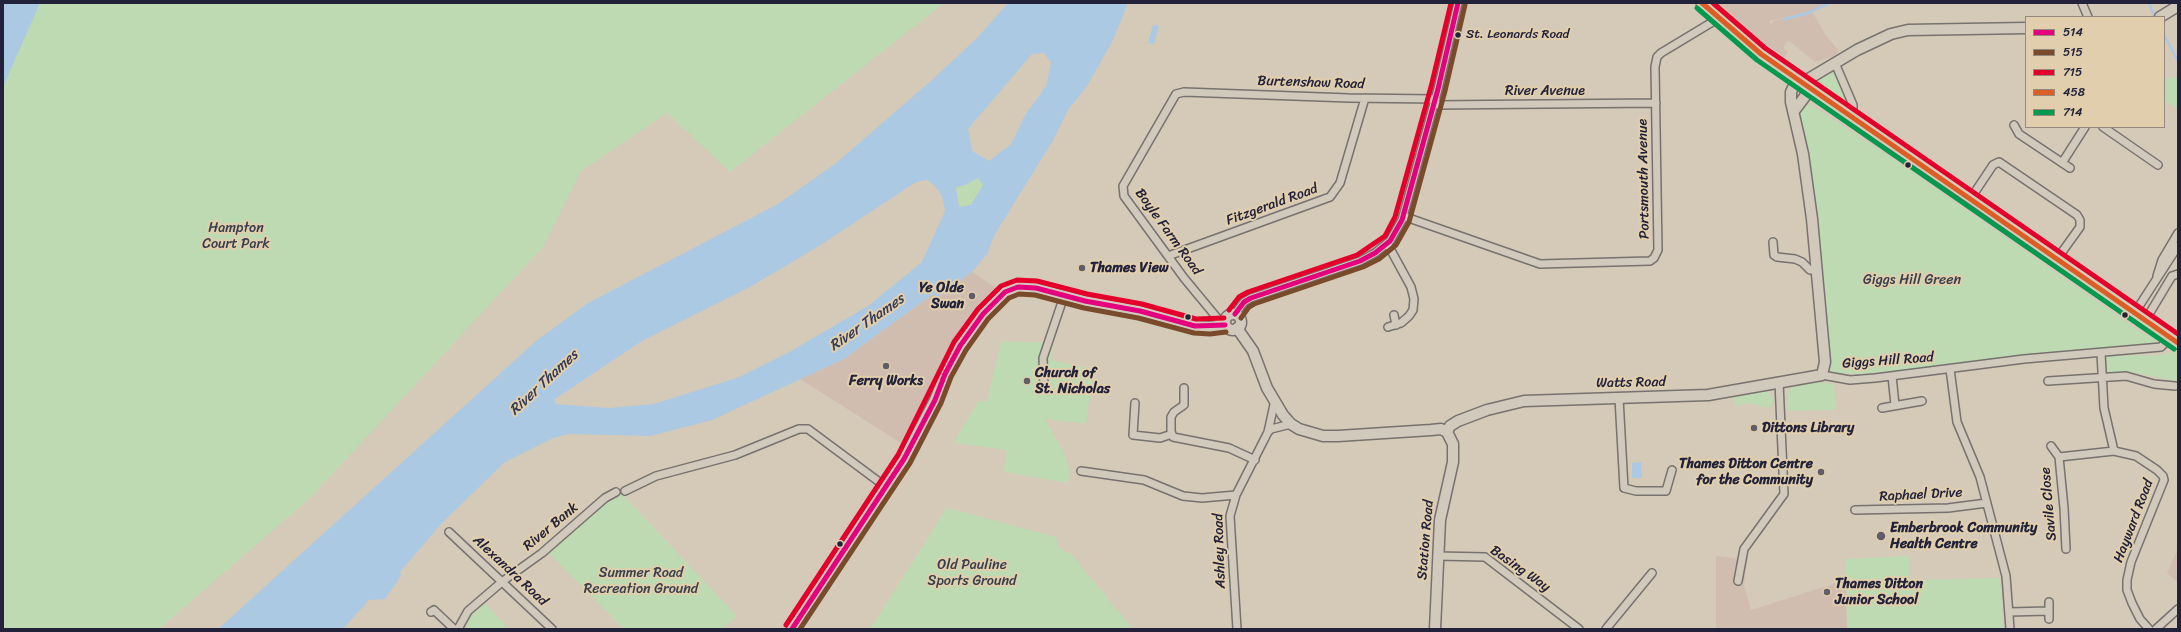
<!DOCTYPE html>
<html>
<head>
<meta charset="utf-8">
<style>
	body { margin:0 }
	#map { position:relative; width:2181px; height:632px; overflow:hidden; background:#d5cab8; font-family:Sriracha,sans-serif }
	canvas { display:block }
	.frame { position:absolute; inset:0; border:4px solid #22223b; pointer-events:none }
	.legend { position:absolute; left:2025px; top:16px; width:140px; height:112px; box-sizing:border-box; background:#e1ceac; border:1px solid #95897f; margin:0; padding:5px 7px; list-style:none; font-size:12px; color:#22223b }
	.legend li { display:flex; align-items:center; gap:8px; height:20px }
	.legend b { width:20px; border:1px solid #95897f }
</style>
</head>
<body>
<div id="map">
<canvas width="2181" height="632"></canvas>
<div class="frame"></div>
<ul class="legend">
<li><b style="height:5px;background:#e5007d"></b>514</li>
<li><b style="height:5px;background:#7a4b2a"></b>515</li>
<li><b style="height:5px;background:#e4002b"></b>715</li>
<li><b style="height:5px;background:#dd5e24"></b>458</li>
<li><b style="height:5px;background:#03994f"></b>714</li>
</ul>
</div>
<script>
const g = document.querySelector('canvas').getContext('2d');
g.lineJoin = 'round';
function paint(path, color) { g.fillStyle = color; g.fill(path, 'evenodd'); }
const shape = rows => new Path2D(rows.map(r => 'M' + r).join(''));
function trace(path, color, width, dash) { g.strokeStyle = color; g.lineWidth = width; g.lineCap = dash ? 'butt' : 'round'; g.setLineDash(dash || []); g.stroke(path); }
function write(font, color, halo, rows, align = 'center') {
  g.font = font + ' Sriracha,sans-serif'; g.lineWidth = 4; g.setLineDash([]); g.textBaseline = 'middle'; g.strokeStyle = halo; g.fillStyle = color; for (const [text, x, y, turn = 0] of rows) {
    g.save(); g.translate(x, y); g.rotate((+turn || 0) * Math.PI / 180); g.textAlign = isNaN(turn) ? turn : align; if (halo) g.strokeText(text, 0, 0); g.fillText(text, 0, 0); g.restore();
  }
}
paint(shape([
	[1722,3,1822,3,1824,5,1812,11,1769,21,1771,24,1775,20,1813,13,1825,34,1839,51,1835,56,1815,62,1788,40,1783,48,1788,52,1784,57,1765,44,1721,5],
	[972,272,1001,291,967,328,904,445,800,379,844,359,933,294,936,297],
	[2178,548,2178,583,2167,573],
	[1716,556,1747,560,1744,585,1751,610,1846,580,1847,629,1716,629]
]), '#d1bdb0');
paint(shape([
	[3,3,944,3,730,172,667,113,581,171,543,247,310,498,159,629,3,629],
	[1830,71,1834,72,1845,98,1844,100,1820,82,1819,78],
	[2173,77,2178,78,2178,109,2164,100,2164,79],
	[1809,104,1899,163,2142,333,2156,339,2156,342,2144,346,2032,354,1898,371,1856,374,1833,373,1830,370,1829,364,1814,190,1800,114,1803,107],
	[978,178,983,185,971,205,959,207,956,187,965,185],
	[1001,341,1053,343,1051,360,1093,369,1086,424,1045,419,1063,451,1070,470,1068,483,1003,472,1007,450,954,443,978,401,987,402],
	[2173,351,2178,354,2178,381,2129,372,2107,373,2106,356,2163,355],
	[1814,382,1834,384,1836,410,1788,411,1788,392,1791,388],
	[1763,391,1768,392,1773,398,1773,402,1769,408,1748,403,1735,406,1734,395],
	[621,493,737,616,722,629,624,629,549,553,599,509],
	[947,508,1056,537,1058,546,1063,551,1070,553,1133,629,870,629],
	[1909,556,1909,580,2000,578,2003,629,1847,629,1846,559],
	[485,604,506,625,501,629,466,629,468,618]
]), '#bddab2');
paint(shape([
	[3,3,40,3,3,87],
	[1008,3,1128,3,1113,40,1087,86,1068,110,1052,142,995,234,987,254,972,272,936,298,933,294,844,359,712,420,650,436,568,434,553,438,505,462,442,523,400,572,401,576,385,599,369,600,343,629,218,629,536,341,588,303,778,204,835,164,932,80,977,38],
	[1044,53,1051,63,1046,86,1025,115,1011,144,989,161,972,151,968,129,1032,54],
	[978,178,983,185,971,205,959,207,956,187,965,185],
	[927,180,935,186,942,196,945,211,922,262,868,306,791,351,739,377,654,404,609,408,555,404,555,399,642,341,750,287,819,246,916,182],
	[1153,25,1159,26,1154,44,1148,43],
	[1641,462,1642,478,1632,478,1632,463]
]), '#abc9e2');
trace(shape([
	[2149,3,2155,17],
	[1785,19,1808,13,1829,3],
	[2164,35,2178,61]
]), '#abc9e2', 2.5);
const street = shape([
	[2082,3,2088,17],
	[1835,63,1853,105,1853,117],
	[1434,105,1656,103],
	[2014,125,2019,134,2070,168],
	[2103,127,2158,165],
	[2062,163,2085,127],
	[1971,198,1993,165,1999,162,2077,215,2080,220,2080,227,2057,259],
	[1403,216,1540,264,1650,261,1654,258,1658,250,1655,67,1657,57,1661,53,1719,18],
	[1773,242,1774,255,1777,257,1795,259,1802,262,1810,270,1816,270],
	[1387,243,1411,287,1414,299,1413,310,1409,316,1401,323,1388,327],
	[1168,256,1330,197,1340,183,1365,98],
	[2157,276,2162,260,2178,233],
	[1235,314,1244,302,1251,298,1360,261,1375,253,1390,241,1402,220,1409,195,1438,89,1458,3],
	[2134,314,2178,246],
	[1394,315,1396,325],
	[1224,321,1218,319,1184,278,1124,196,1123,186,1176,94,1184,92,1349,98,1436,99],
	[2145,321,2172,276,2178,274],
	[2101,353,2104,408,2114,451,2136,456,2157,470,2163,476,2164,480,2131,562,2127,580,2127,590,2132,603,2140,619,2149,629],
	[1950,369,1957,422,1980,477,2006,576,2010,629],
	[1822,375,1850,380,1875,378,2024,359,2161,347,2170,338],
	[1892,376,1895,405],
	[2048,381,2126,376,2154,384,2175,386],
	[1044,388,1043,358,1064,296],
	[1184,388,1184,405,1174,412,1171,417,1171,431,1173,437,1229,448,1255,460],
	[1619,398,1624,488,1636,491,1666,491,1672,470],
	[1135,403,1133,435,1160,438,1172,434],
	[1882,408,1922,401],
	[1268,432,1271,429,1291,424],
	[2051,446,2059,457,2064,508,2066,549],
	[2059,457,2114,451],
	[1081,471,1144,480,1183,496,1202,498,1236,495],
	[625,491,656,476,735,455,799,429,808,429,886,487],
	[1855,510,1948,508,1987,503],
	[449,532,552,629],
	[1437,556,1485,557,1579,629],
	[1738,581,1744,549,1784,494,1779,382],
	[2049,602,2049,619],
	[431,612,434,610,454,629],
	[2009,612,2049,611],
	[458,629,468,611,503,581,542,553,605,498,616,492],
	[1237,629,1230,516,1236,495,1268,432,1275,400],
	[1606,629,1652,573],
	[2156,629,2178,609]
]);
const secondary = shape([
	[2160,17,2178,6],
	[1794,111,1806,95,1805,85,1810,78,1857,50,1891,34,1908,30,2026,28],
	'1225 322a8 8 0 1 1 16 0a8 8 0 1 1-16 0Z',
	[1237,328,1253,351,1267,388,1283,415,1291,424,1299,429,1323,436,1338,436,1431,430,1441,429,1447,432],
	[1447,432,1450,426,1458,421,1487,410,1524,401,1708,395,1822,375,1825,362,1812,219,1803,154,1791,102,1791,92,1797,79],
	[792,629,904,459,935,400,945,374,960,346,983,314,1005,292,1018,287,1036,288,1085,301,1140,311,1195,326,1210,327,1225,325],
	[1435,629,1440,520,1453,462,1453,444,1447,432]
]);
const primary = shape([
	[1702,3,1761,54,1971,198,2178,343]
]);
trace(street, '#77726f', 10);
trace(secondary, '#77726f', 13);
trace(primary, '#77726f', 14);
trace(street, '#d1c9bc', 7);
trace(secondary, '#d1c9bc', 10);
trace(primary, '#d4ccba', 11);
trace(shape([
	[1235,314,1244,302,1251,298,1360,261,1375,253,1390,241,1402,220,1438,89,1458,3],
	[792,629,904,459,935,400,945,374,960,346,983,314,1005,292,1018,287,1036,288,1085,301,1140,311,1195,326,1225,325]
]), '#e5007d', 5);
trace(shape([
	[1241,318,1249,307,1254,304,1363,267,1379,259,1396,245,1409,222,1445,91,1465,5],
	[800,629,910,463,941,403,951,377,966,350,988,319,1009,298,1019,294,1035,295,1084,308,1138,318,1194,333,1210,334,1226,332]
]), '#7a4b2a', 5);
trace(shape([
	[1713,3,1765,48,2178,334],
	[1229,310,1239,297,1248,292,1357,255,1385,236,1395,217,1431,87,1451,3],
	[786,625,898,455,954,342,978,309,1001,286,1017,280,1037,281,1087,294,1142,304,1196,319,1224,318]
]), '#e4002b', 5);
trace(shape([
	[1702,3,1761,54,2178,343]
]), '#dd5e24', 5);
trace(shape([
	[1697,8,1757,60,2174,349]
]), '#03994f', 5);
for (const [x, y, r, color] of [
	[1458,35,3.5,"#22223b"],
	[1908,165,3.5,"#22223b"],
	[1082,268,4,"#615d67"],
	[972,296,4,"#615d67"],
	[2125,315,3.5,"#22223b"],
	[1188,317,3.5,"#22223b"],
	[886,366,4,"#615d67"],
	[1027,381,4,"#615d67"],
	[1754,428,4,"#615d67"],
	[1821,472,4,"#615d67"],
	[1881,536,5,"#615d67"],
	[840,544,3.5,"#22223b"],
	[1827,592,4,"#615d67"]
]) { const dot = new Path2D(); dot.arc(x, y, r, 0, 2 * Math.PI); g.fillStyle = color; g.fill(dot); trace(dot, '#e1ceac', 1.5); }
write('13px', '#22223b', '#e1ceac', [
	["St. Leonards Road",1466,35]
], 'left');
write('14px', '#22223b', '#e1ceac', [
	["Burtenshaw Road",1311,83,2],
	["River Avenue",1545,91],
	["Portsmouth Avenue",1644,179,-91],
	["Fitzgerald Road",1272,205,-20],
	["Boyle Farm Road",1168,232,54],
	["Giggs Hill Road",1888,361,-4],
	["Watts Road",1631,383,-1],
	["Raphael Drive",1921,495,-3],
	["Savile Close",2049,504,-95],
	["Hayward Road",2134,521,-69],
	["River Bank",551,527,-40],
	["Station Road",1426,540,-85],
	["Ashley Road",1220,551,-92],
	["Basing Way",1520,569,35],
	["Alexandra Road",510,571,43]
]);
write('14px', '#36404c', '#e1ceac', [
	["Hampton",236,228],
	["Court Park",236,244],
	["Giggs Hill Green",1912,280],
	["Old Pauline",972,565],
	["Sports Ground",972,581],
	["Summer Road",641,573],
	["Recreation Ground",641,589]
]);
write('bold 14px', '#22223b', '#e1ceac', [
	["Thames View",1090,268],
	["Ye Olde",964,288,"right"],
	["Swan",964,304,"right"],
	["Church of",1035,373],
	["St. Nicholas",1035,389],
	["Ferry Works",886,381,"center"],
	["Dittons Library",1762,428],
	["Thames Ditton Centre",1813,464,"right"],
	["for the Community",1813,480,"right"],
	["Emberbrook Community",1890,528],
	["Health Centre",1890,544],
	["Thames Ditton",1835,584],
	["Junior School",1835,600]
], 'left');
write('italic 15px', '#343b57', '#e1ceac', [
	["River Thames",867,323,-35],
	["River Thames",544,383,-43]
]);
</script>
</body>
</html>
